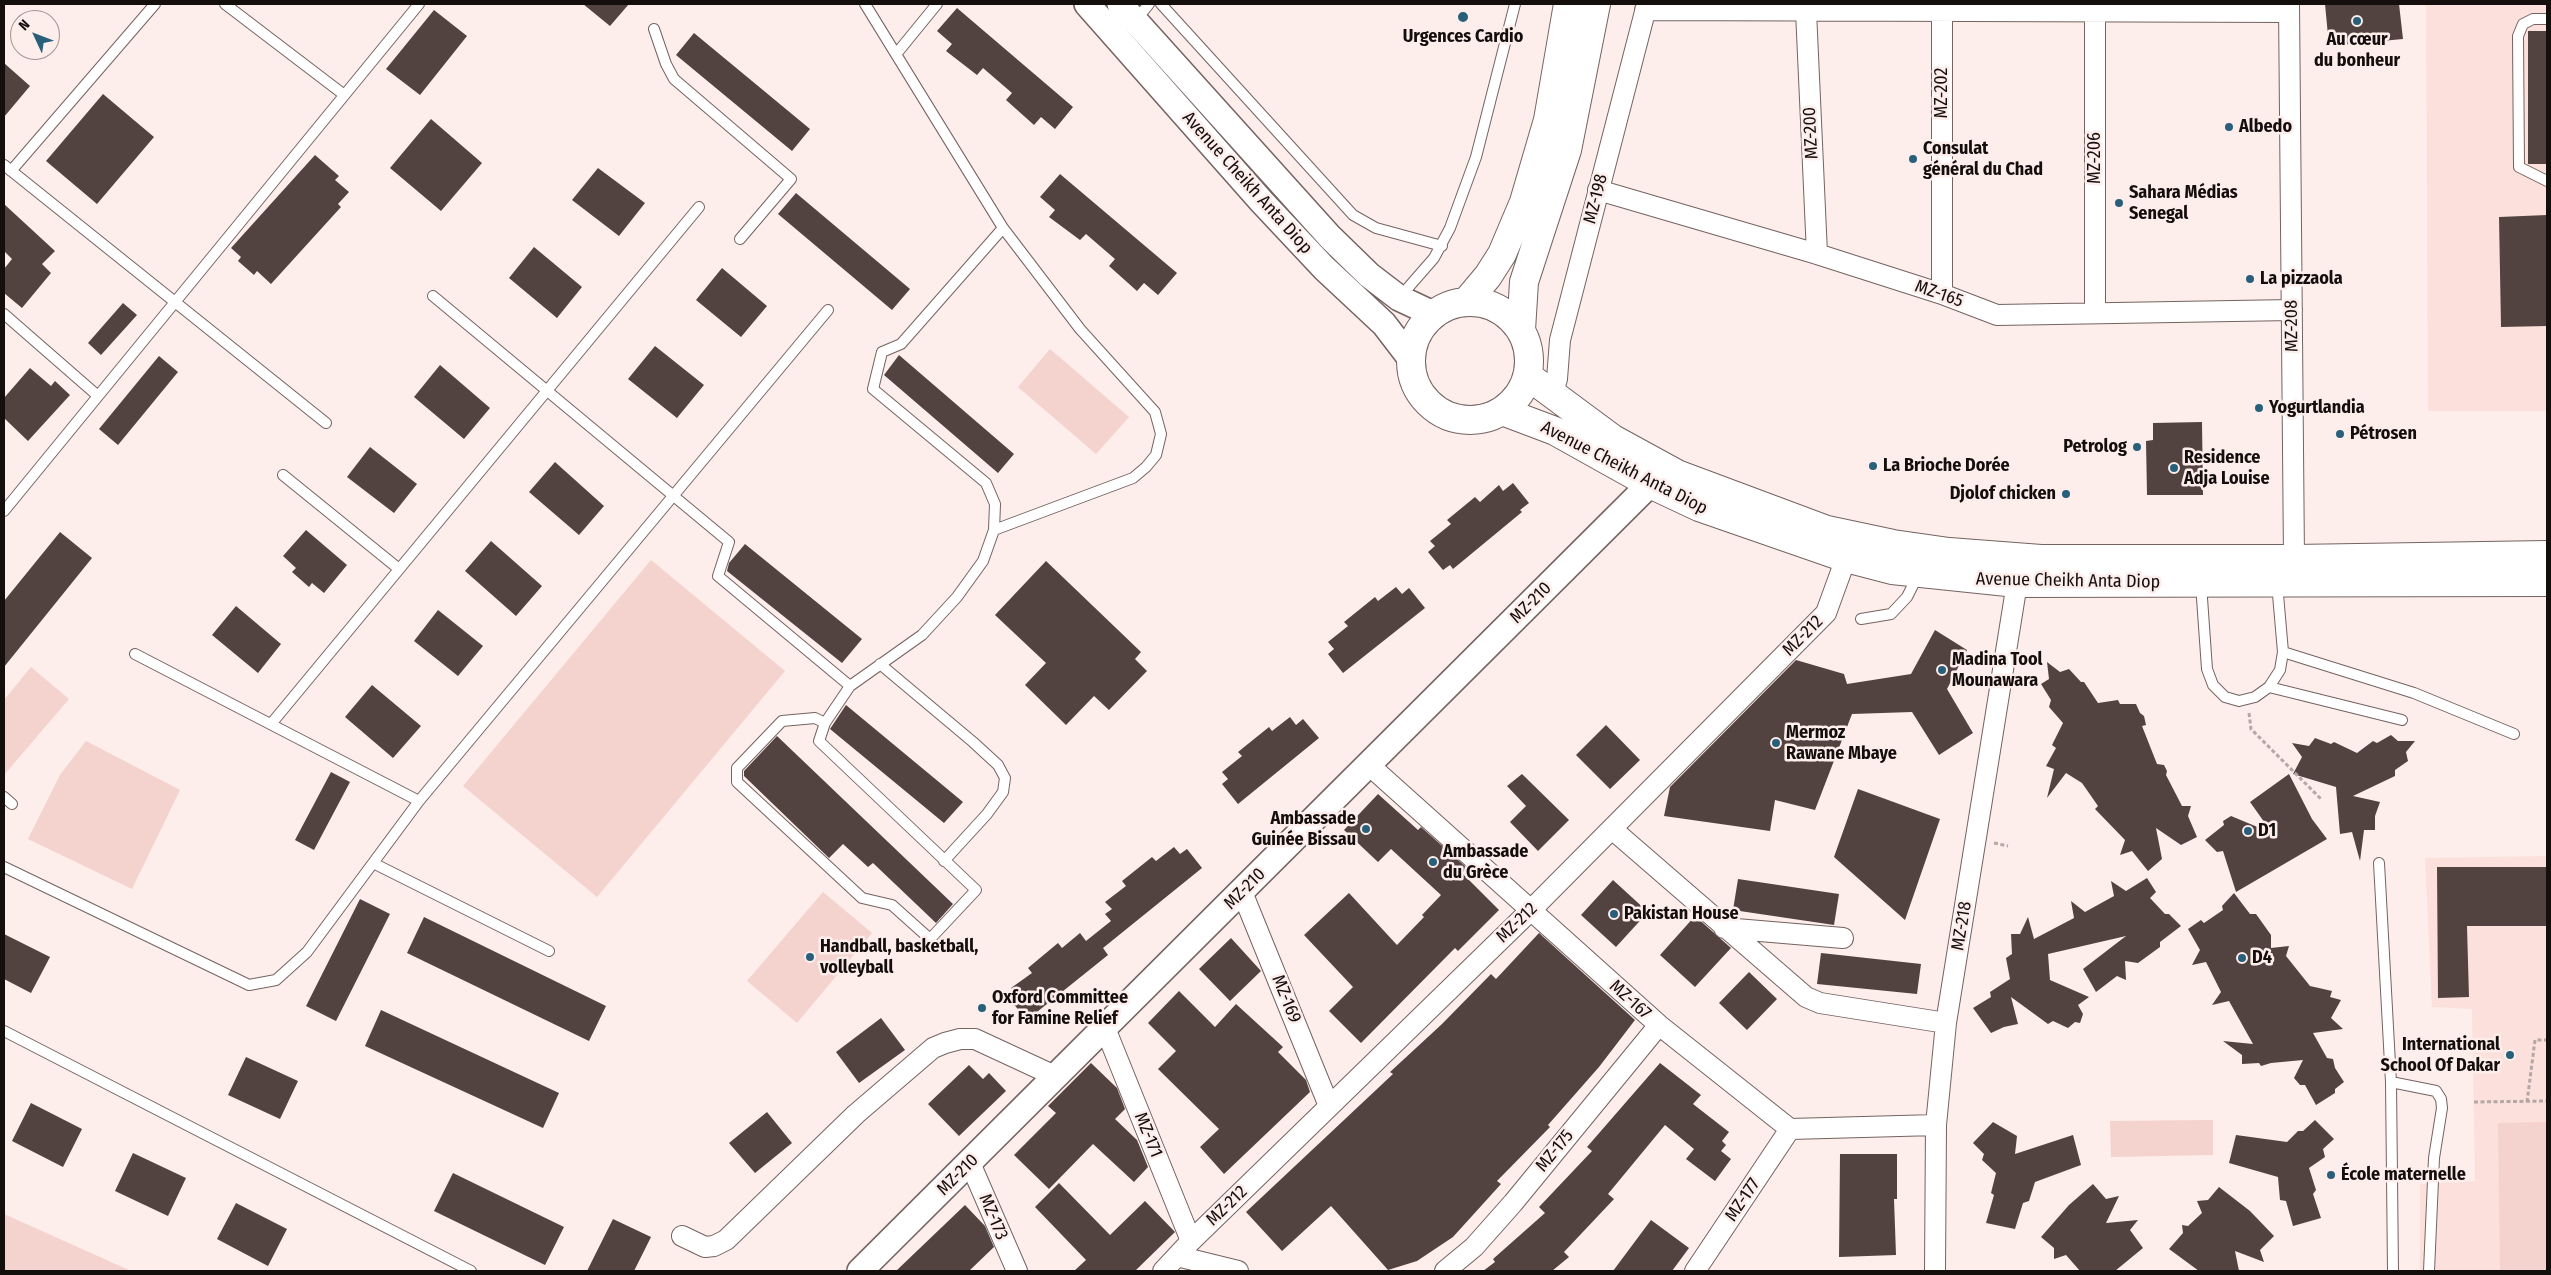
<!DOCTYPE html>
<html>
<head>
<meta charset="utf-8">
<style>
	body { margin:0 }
	#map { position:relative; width:2551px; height:1275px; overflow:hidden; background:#fdedeb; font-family:"Fira Sans Condensed",sans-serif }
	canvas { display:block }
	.frame { position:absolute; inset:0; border:5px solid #140e0d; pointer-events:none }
	.north { position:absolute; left:10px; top:10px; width:50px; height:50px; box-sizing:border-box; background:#fdedeb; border:1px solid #a09492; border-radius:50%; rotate:313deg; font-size:14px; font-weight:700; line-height:20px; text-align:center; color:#140e0d }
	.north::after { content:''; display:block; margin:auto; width:18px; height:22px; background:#285f7a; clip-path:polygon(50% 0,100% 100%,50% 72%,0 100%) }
</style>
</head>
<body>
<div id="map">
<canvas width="2551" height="1275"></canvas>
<div class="frame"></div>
<div class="north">N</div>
</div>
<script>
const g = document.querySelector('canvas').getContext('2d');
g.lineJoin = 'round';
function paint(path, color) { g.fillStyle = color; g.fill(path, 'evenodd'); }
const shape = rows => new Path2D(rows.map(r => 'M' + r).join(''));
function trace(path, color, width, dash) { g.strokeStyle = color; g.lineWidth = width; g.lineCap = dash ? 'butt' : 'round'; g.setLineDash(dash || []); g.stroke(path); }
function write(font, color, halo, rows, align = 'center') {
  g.font = font + ' "Fira Sans Condensed",sans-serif'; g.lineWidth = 5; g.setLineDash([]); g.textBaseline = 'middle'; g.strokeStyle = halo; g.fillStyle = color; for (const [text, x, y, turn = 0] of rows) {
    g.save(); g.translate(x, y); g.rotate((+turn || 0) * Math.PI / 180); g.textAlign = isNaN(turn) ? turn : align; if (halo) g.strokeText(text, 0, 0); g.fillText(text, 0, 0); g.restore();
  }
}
paint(shape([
	[2426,4,2547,4,2547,411,2428,411],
	[2547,856,2547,1271,2420,1271,2420,1184,2475,1181,2472,1009,2432,1007,2425,858]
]), '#fce0dc');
paint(shape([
	[1050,349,1129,417,1096,454,1018,387],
	[651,560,785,671,597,897,463,786],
	[31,667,69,699,4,775,4,700],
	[86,741,180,790,132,889,28,839,60,775],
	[823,892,872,933,797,1023,747,981],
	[2213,1120,2213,1155,2111,1157,2110,1121],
	[2547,1122,2547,1271,2500,1271,2498,1123],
	[4,1214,131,1271,4,1271]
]), '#f4d2ce');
paint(shape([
	[583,4,629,4,610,26],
	[2325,4,2399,4,2403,39,2329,46],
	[957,8,1073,107,1055,129,1041,117,1034,125,1006,100,1012,93,983,68,977,75,946,51,952,44,937,31],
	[434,10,467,36,420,95,386,69],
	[2528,31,2547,31,2547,164,2528,164],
	[694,33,810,129,792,151,676,55],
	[4,63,30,86,4,117],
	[103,94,154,137,97,204,46,161],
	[431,119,482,163,441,211,390,168],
	[315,155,339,176,335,180,349,192,338,204,341,207,271,284,257,271,254,275,238,261,241,257,231,248],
	[598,168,645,203,619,236,572,200],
	[1060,174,1177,273,1158,295,1144,283,1137,291,1109,266,1115,259,1086,234,1080,240,1049,217,1055,210,1040,197],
	[796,193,910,289,892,310,778,214],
	[4,204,55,251,42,264,51,273,22,308,4,293,4,269,12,259,4,251],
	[2547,215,2547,326,2501,327,2499,217],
	[534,247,582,287,557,318,509,278],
	[722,268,767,306,741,337,696,300],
	[123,303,137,315,101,355,88,343],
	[655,346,704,385,677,418,628,379],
	[899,355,1014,454,998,473,884,375],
	[159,356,178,372,118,445,99,429],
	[440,365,490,408,464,439,414,397],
	[30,368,51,386,55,381,70,395,28,441,4,418,4,398],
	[2202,422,2203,495,2147,495,2146,441,2153,440,2153,423],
	[370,447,417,484,394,513,347,477],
	[555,462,604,506,579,535,529,492],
	[1513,483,1529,503,1520,510,1522,512,1453,569,1450,565,1443,570,1428,552,1435,546,1430,541,1451,524,1447,520,1475,497,1480,502,1499,485,1503,491],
	[306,530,347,565,324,593,312,583,309,587,292,572,296,568,283,556],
	[60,532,92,558,4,667,4,601],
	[491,541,542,586,516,616,465,571],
	[745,544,862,639,842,663,727,571,729,563],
	[1046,561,1141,652,1135,659,1147,671,1109,710,1094,696,1066,725,1025,685,1046,663,995,615],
	[1396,587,1402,594,1409,588,1425,608,1343,673,1328,654,1334,649,1328,642,1348,626,1344,622,1375,597,1378,601],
	[236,606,281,644,258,673,212,635],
	[438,610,483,646,458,676,414,641],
	[1935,630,1967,650,1947,689,1973,733,1939,755,1912,712,1852,714,1815,810,1775,800,1770,831,1664,816,1670,787,1796,660,1844,674,1847,684,1911,674],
	[2047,662,2060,672,2069,669,2081,682,2084,682,2098,703,2118,700,2120,704,2136,704,2140,713,2144,716,2146,725,2142,726,2157,764,2164,765,2167,771,2166,775,2182,806,2191,806,2188,816,2197,837,2181,845,2156,828,2162,859,2148,871,2132,851,2120,855,2125,840,2095,809,2098,806,2082,783,2066,773,2047,798,2054,769,2046,766,2056,748,2052,745,2063,723,2049,707,2051,700,2041,684,2049,679],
	[372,685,421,726,393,758,345,717],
	[846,705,963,802,944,823,830,729],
	[1290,717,1296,725,1303,719,1319,738,1238,804,1222,784,1228,779,1222,772,1242,756,1238,752,1269,727,1272,731],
	[1606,725,1640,760,1610,789,1576,755],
	[2391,735,2398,741,2415,741,2406,752,2408,761,2395,770,2395,776,2353,796,2380,802,2375,816,2375,830,2364,830,2360,861,2352,832,2340,834,2336,787,2293,774,2302,757,2292,743,2309,746,2315,738,2331,744,2334,742,2357,753,2373,741,2377,743],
	[777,736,953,904,936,923,873,863,868,867,843,844,829,858,744,776,744,771],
	[331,772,350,782,314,850,295,840],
	[1522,774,1569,820,1538,851,1510,822,1526,806,1507,786],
	[2289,774,2312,819,2327,839,2236,892,2223,851,2217,852,2205,840,2224,825,2223,821,2231,816,2272,833,2250,802],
	[1858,789,1940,819,1905,920,1834,857],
	[1378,794,1418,830,1421,827,1467,868,1462,873,1499,910,1458,951,1455,948,1361,1043,1329,1011,1353,987,1304,935,1349,893,1397,945,1424,917,1422,915,1441,895,1391,849,1378,862,1344,830],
	[1174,847,1180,854,1187,849,1202,868,1103,948,1108,955,1027,1020,1011,1001,1018,996,1011,988,1032,973,1028,968,1058,943,1062,948,1080,933,1086,941,1111,921,1105,914,1112,909,1105,902,1126,886,1122,881,1152,857,1156,861],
	[2437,867,2547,867,2547,926,2467,926,2469,997,2438,998],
	[2147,878,2156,892,2150,898,2165,914,2169,914,2181,926,2160,942,2160,947,2138,963,2125,961,2126,980,2117,976,2096,992,2083,969,2126,936,2048,954,2050,980,2089,997,2078,1005,2083,1014,2080,1023,2075,1022,2068,1028,2053,1021,2048,1024,2011,997,2018,1024,2004,1027,1991,1033,1973,1008,1991,997,1990,992,2010,979,2006,958,2012,954,2011,934,2020,934,2028,917,2034,939,2074,918,2071,901,2085,912,2114,896,2111,881,2126,891],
	[1738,879,1839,894,1834,925,1733,910],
	[1613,880,1648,912,1616,947,1581,915],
	[2234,893,2250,914,2256,914,2271,935,2271,948,2289,946,2286,956,2310,986,2332,991,2330,997,2341,1000,2331,1018,2343,1029,2313,1033,2327,1058,2333,1059,2335,1068,2344,1082,2335,1089,2335,1093,2316,1105,2305,1085,2300,1085,2294,1078,2303,1060,2271,1063,2261,1066,2259,1063,2242,1064,2242,1055,2223,1041,2253,1044,2229,1001,2212,1005,2221,992,2206,962,2192,965,2200,950,2188,929,2201,920,2204,923,2223,910,2222,906],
	[360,899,390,914,336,1021,306,1006],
	[1695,916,1731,948,1695,987,1660,955],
	[424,917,606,1006,589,1041,407,953],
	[1539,933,1635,1020,1599,1067,1548,1125,1550,1127,1497,1181,1501,1184,1453,1237,1417,1261,1388,1270,1331,1206,1282,1251,1246,1212,1393,1074,1390,1072,1442,1024,1491,974,1496,979],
	[4,934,50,957,31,993,4,979],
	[1231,938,1261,971,1230,1001,1199,969],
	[1821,953,1921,964,1917,994,1817,984],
	[1749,972,1777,999,1747,1030,1719,1003],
	[1179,991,1215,1027,1236,1004,1283,1047,1278,1052,1306,1080,1310,1092,1224,1174,1200,1147,1219,1129,1158,1069,1176,1051,1148,1023],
	[381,1010,559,1093,543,1128,365,1046],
	[881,1018,905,1050,859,1083,836,1052],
	[246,1057,298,1081,280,1119,228,1095],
	[1091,1063,1117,1088,1125,1109,1115,1119,1137,1140,1148,1167,1134,1182,1093,1144,1049,1189,1014,1155,1056,1113,1048,1106],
	[1660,1063,1701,1095,1693,1104,1729,1132,1722,1141,1726,1145,1721,1151,1731,1159,1715,1181,1686,1159,1694,1149,1665,1125,1608,1194,1614,1199,1564,1252,1569,1257,1552,1271,1483,1271,1495,1262,1493,1259,1545,1213,1539,1207,1592,1151,1587,1147],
	[969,1065,983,1079,989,1073,1006,1091,959,1136,928,1104],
	[31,1103,82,1129,63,1167,12,1141],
	[767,1112,792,1143,755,1173,729,1143],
	[2315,1120,2334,1139,2323,1149,2325,1157,2309,1168,2316,1190,2313,1194,2321,1218,2293,1226,2286,1201,2280,1200,2278,1177,2229,1163,2236,1135,2287,1142,2298,1131,2303,1131],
	[1993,1122,2017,1136,2015,1154,2073,1135,2081,1165,2035,1182,2029,1201,2023,1203,2015,1229,1986,1223,1994,1195,1991,1193,1996,1173,1982,1160,1984,1154,1973,1143],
	[133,1153,186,1178,168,1216,115,1191],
	[1840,1154,1897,1154,1897,1199,1894,1199,1896,1255,1839,1257],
	[453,1173,564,1227,545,1265,434,1211],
	[1059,1183,1110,1235,1145,1201,1175,1232,1135,1271,1074,1271,1086,1260,1035,1207],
	[2093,1184,2106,1199,2119,1196,2106,1223,2138,1220,2130,1230,2143,1248,2115,1271,2080,1271,2066,1255,2054,1259,2054,1248,2041,1237,2069,1205],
	[2219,1187,2250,1211,2274,1236,2260,1250,2264,1262,2235,1251,2239,1271,2199,1271,2169,1249,2183,1233,2182,1225,2188,1226,2202,1213,2197,1201,2208,1200],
	[236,1203,287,1229,268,1266,217,1239],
	[965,1205,985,1226,994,1247,969,1271,896,1271],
	[613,1219,651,1237,634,1271,587,1271],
	[1651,1220,1689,1248,1672,1271,1613,1271]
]), '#524341');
const service = shape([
	[225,4,343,94],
	[865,4,1003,228,1080,329,1155,412,1161,434,1156,455,1146,467,1133,478,994,530],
	[1161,4,1353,215,1376,228,1442,246],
	[2547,19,2533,19,2523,24,2518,36,2519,167,2547,181],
	[1135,21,1149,4],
	[654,29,666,64,674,79,791,179,740,239],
	[897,53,937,4],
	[4,165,326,423],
	[11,171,155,4],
	[433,296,729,542,718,576,850,686],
	[1400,297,1434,258,1450,228,1476,157,1515,4],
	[4,314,98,396],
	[283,475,399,569],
	[4,511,419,4],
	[2201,584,2207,669,2213,685,2225,697,2239,701,2255,697,2269,687,2280,670,2283,652,2277,583],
	[1861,619,1891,614,1907,597,1918,575],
	[2283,652,2414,693,2514,734],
	[135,654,419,801],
	[880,664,973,742,998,765,1005,778,1003,792,987,814,944,861],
	[2269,687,2402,720],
	[825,723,819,741,976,890,930,939,892,905,862,898,737,782,737,768,782,721,815,718,825,723,850,686,922,635,957,597,983,561,994,530,995,504,986,483,873,389,882,352,901,344,1003,228],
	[271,724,699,207],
	[4,797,12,804],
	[373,863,549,951],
	[2379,863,2391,1082,2393,1271],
	[4,867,249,985,276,980,307,952,419,801,828,310],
	[4,1031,471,1271],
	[2391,1082,2436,1091,2441,1099,2442,1108,2434,1158,2429,1271]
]);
const minor = shape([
	[2095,4,2095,313],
	[2289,4,2294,559],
	[1645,10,2289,12],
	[1806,11,1817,254],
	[1942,11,1942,294],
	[1598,190,1817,254,1942,294,1997,315,2292,310],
	[1552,396,1557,379,1560,340,1647,4],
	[1369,765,1659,1025,1790,1129,1936,1125],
	[1612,829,1806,997,1820,1003,1946,1023],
	[1242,892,1329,1106],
	[1724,928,1843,938],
	[1105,1028,1191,1241],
	[970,1163,1017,1271],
	[682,1236,705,1247,714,1246,726,1240,856,1114,933,1048,945,1043,960,1039,975,1039,1057,1077],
	[1177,1256,1238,1271],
	[1163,1271,1191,1241,1530,911,1826,613,1846,558],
	[1445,1271,1474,1247,1513,1203,1659,1025],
	[1695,1271,1790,1129],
	[1935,1271,1936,1125,1946,1023,2017,583]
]);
const tertiary = shape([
	[1087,4,1262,202,1324,268,1384,324,1410,358],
	[1120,4,1330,237,1369,275,1399,298,1433,314],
	[860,1271,1650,484]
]);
const primary = shape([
	[1467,301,1488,276,1502,254,1524,202,1548,120,1568,4],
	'1411 361a59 59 0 1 1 118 0a59 59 0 1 1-118 0Z',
	[1521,330,1524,282,1567,150,1596,4],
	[1528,376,1613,439,1677,474,1827,530,1893,544,1949,552,2041,559,2294,559,2547,555],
	[1502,411,1555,431,1650,484,1699,507,1846,558,1892,570,2017,583,2547,582]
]);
trace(service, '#746361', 12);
trace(minor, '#746361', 22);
trace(tertiary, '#746361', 28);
trace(primary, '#746361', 30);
trace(shape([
	[2249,713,2251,729,2322,800],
	[1994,843,2008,846],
	[2474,1102,2547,1101],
	[2527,1102,2535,1040,2547,1040]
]), '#b4a7a5', 3, [4, 2.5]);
trace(service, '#fff', 10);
trace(minor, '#fff', 20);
trace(tertiary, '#fff', 25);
trace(primary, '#fff', 28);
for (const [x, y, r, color] of [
	[1463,17,6,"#285f7a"],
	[2357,21,5,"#285f7a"],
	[2229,127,5,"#285f7a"],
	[1913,159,5,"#285f7a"],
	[2119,203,5,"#285f7a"],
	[2250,279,5,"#285f7a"],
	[2259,408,5,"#285f7a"],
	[2340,434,5,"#285f7a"],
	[2137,447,5,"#285f7a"],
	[1873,466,5,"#285f7a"],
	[2174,468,5,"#285f7a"],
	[2066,494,5,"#285f7a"],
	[1942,670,5,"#285f7a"],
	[1776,743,5,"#285f7a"],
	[1366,829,5,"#285f7a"],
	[2248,831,5,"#285f7a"],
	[1433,862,5,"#285f7a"],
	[1614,914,5,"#285f7a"],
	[810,957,5,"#285f7a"],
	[2242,958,5,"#285f7a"],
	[982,1008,5,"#285f7a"],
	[2510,1055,5,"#285f7a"],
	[2331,1175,5,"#285f7a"]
]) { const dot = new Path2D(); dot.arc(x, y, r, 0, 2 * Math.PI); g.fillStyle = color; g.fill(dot); trace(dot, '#fdedeb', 2); }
write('bold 18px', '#140e0d', '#fdedeb', [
	["Urgences Cardio",1463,37,"center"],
	["Au cœur",2357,40,"center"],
	["du bonheur",2357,61,"center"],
	["Albedo",2239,127],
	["Consulat",1923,149],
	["général du Chad",1923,170],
	["Sahara Médias",2129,193],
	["Senegal",2129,214],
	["La pizzaola",2260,279],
	["Yogurtlandia",2269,408],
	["Pétrosen",2350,434],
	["Petrolog",2127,447,"right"],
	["Residence",2184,458],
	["Adja Louise",2184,479],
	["La Brioche Dorée",1883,466],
	["Djolof chicken",2056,494,"right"],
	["Madina Tool",1952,660],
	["Mounawara",1952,681],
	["Mermoz",1786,733],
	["Rawane Mbaye",1786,754],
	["Ambassade",1356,819,"right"],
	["Guinée Bissau",1356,840,"right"],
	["D1",2258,831],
	["Ambassade",1443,852],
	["du Grèce",1443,873],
	["Pakistan House",1624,914],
	["Handball, basketball,",820,947],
	["volleyball",820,968],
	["D4",2252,958],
	["Oxford Committee",992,998],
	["for Famine Relief",992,1019],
	["International",2500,1045,"right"],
	["School Of Dakar",2500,1066,"right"],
	["École maternelle",2341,1175]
], 'left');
write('18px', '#140e0d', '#fdedeb', [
	["MZ-202",1942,93,-90],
	["MZ-200",1811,133,-93],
	["MZ-206",2095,158,-90],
	["Avenue Cheikh Anta Diop",1247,183,48],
	["MZ-198",1596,199,-76],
	["MZ-165",1939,294,19],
	["MZ-208",2292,326,-91],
	["Avenue Cheikh Anta Diop",1624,468,27],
	["Avenue Cheikh Anta Diop",2068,581,1],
	["MZ-210",1531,603,-45],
	["MZ-212",1803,636,-45],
	["MZ-210",1245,889,-45],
	["MZ-212",1517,923,-44],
	["MZ-218",1962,926,-81],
	["MZ-169",1286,999,68],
	["MZ-167",1630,1000,42],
	["MZ-171",1148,1135,68],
	["MZ-175",1555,1151,-51],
	["MZ-210",958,1175,-45],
	["MZ-177",1743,1200,-56],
	["MZ-212",1227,1206,-44],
	["MZ-173",993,1217,67]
]);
</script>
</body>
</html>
